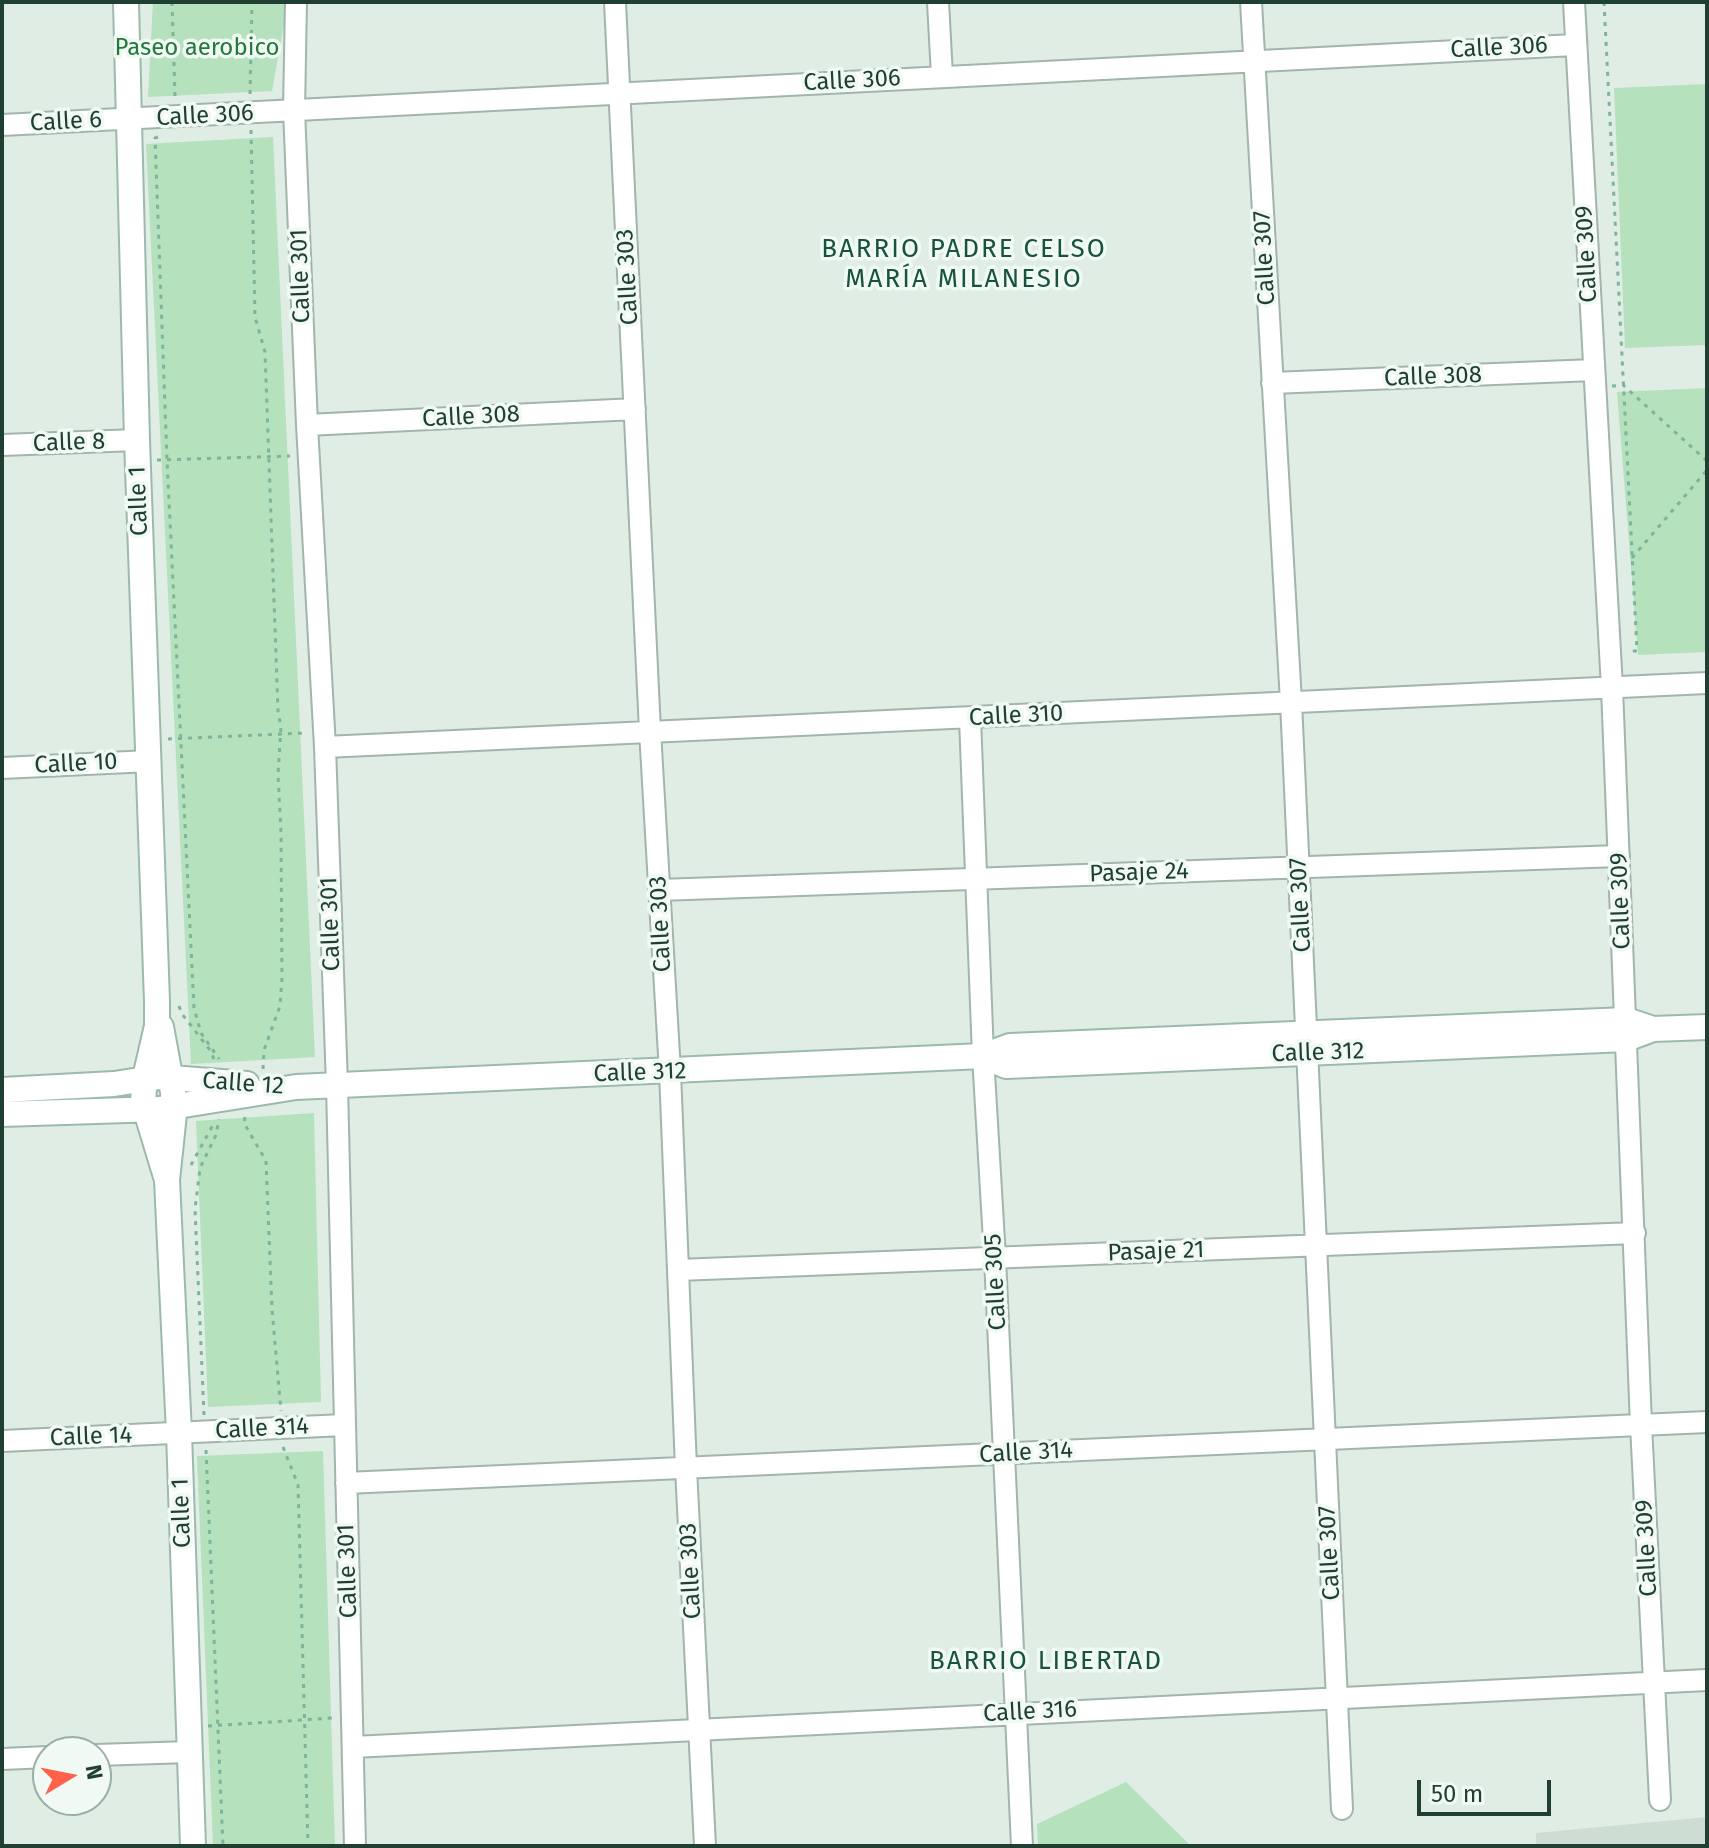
<!DOCTYPE html>
<html>
<head>
<meta charset="utf-8">
<style>
	body { margin:0 }
	#map { position:relative; width:1709px; height:1848px; overflow:hidden; background:#dfede5; font-family:"Fira Sans",sans-serif }
	canvas { display:block }
	.frame { position:absolute; inset:0; border:4px solid #1e3f32; pointer-events:none }
	.north { position:absolute; left:32px; top:1736px; width:80px; height:80px; box-sizing:border-box; background:#f0f9f3; border:2px solid #9cafa6; border-radius:50%; rotate:80deg; font-size:22px; font-weight:700; line-height:32px; text-align:center; color:#1e3f32 }
	.north::after { content:''; display:block; margin:auto; width:28px; height:36px; background:#ff614b; clip-path:polygon(50% 0,100% 100%,50% 72%,0 100%) }
	.scale { position:absolute; left:1417px; top:1780px; width:134px; height:36px; box-sizing:border-box; border:4px solid #1e3f32; border-top:0; padding-left:10px; font-size:24px; line-height:28px; white-space:nowrap; color:#1e3f32; -webkit-text-stroke:6px #f0f9f3; paint-order:stroke }
</style>
</head>
<body>
<div id="map">
<canvas width="1709" height="1848"></canvas>
<div class="frame"></div>
<div class="north">N</div>
<div class="scale">50 m</div>
</div>
<script>
const g = document.querySelector('canvas').getContext('2d');
g.lineJoin = 'round';
function paint(path, color) { g.fillStyle = color; g.fill(path, 'evenodd'); }
const shape = rows => new Path2D(rows.map(r => 'M' + r).join(''));
function trace(path, color, width, dash) { g.strokeStyle = color; g.lineWidth = width; g.lineCap = dash ? 'butt' : 'round'; g.setLineDash(dash || []); g.stroke(path); }
function write(font, color, halo, rows, align = 'center') {
  g.font = font + ' "Fira Sans",sans-serif'; g.lineWidth = 7; g.setLineDash([]); g.textBaseline = 'middle'; g.strokeStyle = halo; g.fillStyle = color; for (const [text, x, y, turn = 0] of rows) {
    g.save(); g.translate(x, y); g.rotate((+turn || 0) * Math.PI / 180); g.textAlign = isNaN(turn) ? turn : align; if (halo) g.strokeText(text, 0, 0); g.fillText(text, 0, 0); g.restore();
  }
}
paint(shape([
	[1707,1817,1707,1846,1536,1846,1536,1833]
]), '#cdddd4');
paint(shape([
	[153,2,288,2,272,91,148,97],
	[1707,84,1707,345,1625,348,1614,88],
	[273,137,315,1057,191,1064,146,144],
	[1707,388,1707,652,1638,655,1617,392],
	[314,1113,321,1402,208,1407,196,1121],
	[323,1451,335,1846,213,1846,197,1456],
	[1126,1782,1191,1846,1038,1846,1037,1824]
]), '#b5e1bc');
const street = shape([
	[296,2,294,110,307,425,325,747,337,1085,355,1846],
	[615,2,650,731,670,1072,686,1468,705,1846],
	[938,2,942,76],
	[1251,2,1291,702,1342,1809],
	[1574,2,1612,688,1641,1425,1660,1800],
	[2,125,1575,45],
	[1272,383,1594,370],
	[307,425,635,409],
	[2,445,137,440],
	[970,718,983,1056,995,1258,1022,1846],
	[325,747,1707,683],
	[2,768,150,761],
	[660,890,1619,856],
	[678,1270,1635,1233],
	[2,1441,344,1425],
	[346,1483,1707,1422],
	[353,1747,1707,1680],
	[96,1755,190,1752],
	[2,1759,48,1757]
]);
const secondary = shape([
	[126,2,137,440,157,1001,157,1026,145,1078,143,1101,167,1180],
	[161,1027,173,1092,174,1114,167,1180,179,1433,193,1846],
	[983,1056,1006,1066,1626,1039,1653,1029,1707,1027],
	[2,1090,114,1084,159,1077,247,1084],
	[2,1114,159,1109,296,1087,983,1056,1010,1046,1626,1020,1653,1029]
]);
trace(street, '#a1b5ac', 24);
trace(secondary, '#9cbaac', 28);
trace(shape([
	[172,2,175,97],
	[1604,2,1637,651,1630,651],
	[250,94,252,2],
	[251,130,255,317,265,352,278,711,281,727,278,775,281,832,282,978,280,1006,264,1050,263,1069],
	[158,137,155,138,167,460,194,1008,201,1033,219,1059],
	[1612,386,1623,385,1707,461],
	[157,460,290,456],
	[1632,558,1707,470],
	[168,739,305,733],
	[179,1006,182,1014,210,1050,214,1059],
	[245,1117,244,1123,266,1161,272,1309,281,1411],
	[191,1165,214,1123],
	[204,1415,195,1209,200,1168,216,1135,219,1119],
	[283,1447,298,1485,308,1846],
	[206,1450,223,1846],
	[208,1726,333,1718]
]), '#7cb49c', 3, [4, 6]);
trace(street, '#fff', 20);
trace(secondary, '#fff', 24);
write('24px', '#237a3a', '#f0f9f3', [
	["Paseo aerobico",197,48]
]);
write('24px', '#1e3f32', '#f0f9f3', [
	["Calle 306",1499,48,-3],
	["Calle 306",852,81,-3],
	["Calle 306",205,116,-3],
	["Calle 6",66,122,-3],
	["Calle 309",1587,254,-93],
	["Calle 307",1265,258,-93],
	["Calle 301",301,276,-92],
	["Calle 303",628,277,-93],
	["Calle 308",1433,377,-2],
	["Calle 308",471,417,-3],
	["Calle 8",69,443,-2],
	["Calle 1",139,501,-92],
	["Calle 310",1016,716,-3],
	["Calle 10",76,764,-3],
	["Pasaje 24",1139,873,-2],
	["Calle 309",1621,901,-92],
	["Calle 307",1301,905,-93],
	["Calle 301",331,924,-92],
	["Calle 303",661,924,-93],
	["Calle 312",1318,1053,-2],
	["Calle 312",640,1073,-2],
	["Calle 12",243,1084,4],
	["Pasaje 21",1156,1252,-2],
	["Calle 305",996,1282,-93],
	["Calle 314",262,1429,-3],
	["Calle 14",91,1437,-2],
	["Calle 314",1026,1453,-3],
	["Calle 1",182,1513,-92],
	["Calle 309",1647,1548,-93],
	["Calle 307",1330,1553,-93],
	["Calle 301",348,1571,-92],
	["Calle 303",691,1571,-93],
	["Calle 316",1030,1712,-3]
]);
g.letterSpacing = '2px';
write('26px', '#18533d', '#f0f9f3', [
	["BARRIO PADRE CELSO",964,250],
	["MARÍA MILANESIO",964,280],
	["BARRIO LIBERTAD",1046,1662]
]);
g.letterSpacing = '0px';
</script>
</body>
</html>
